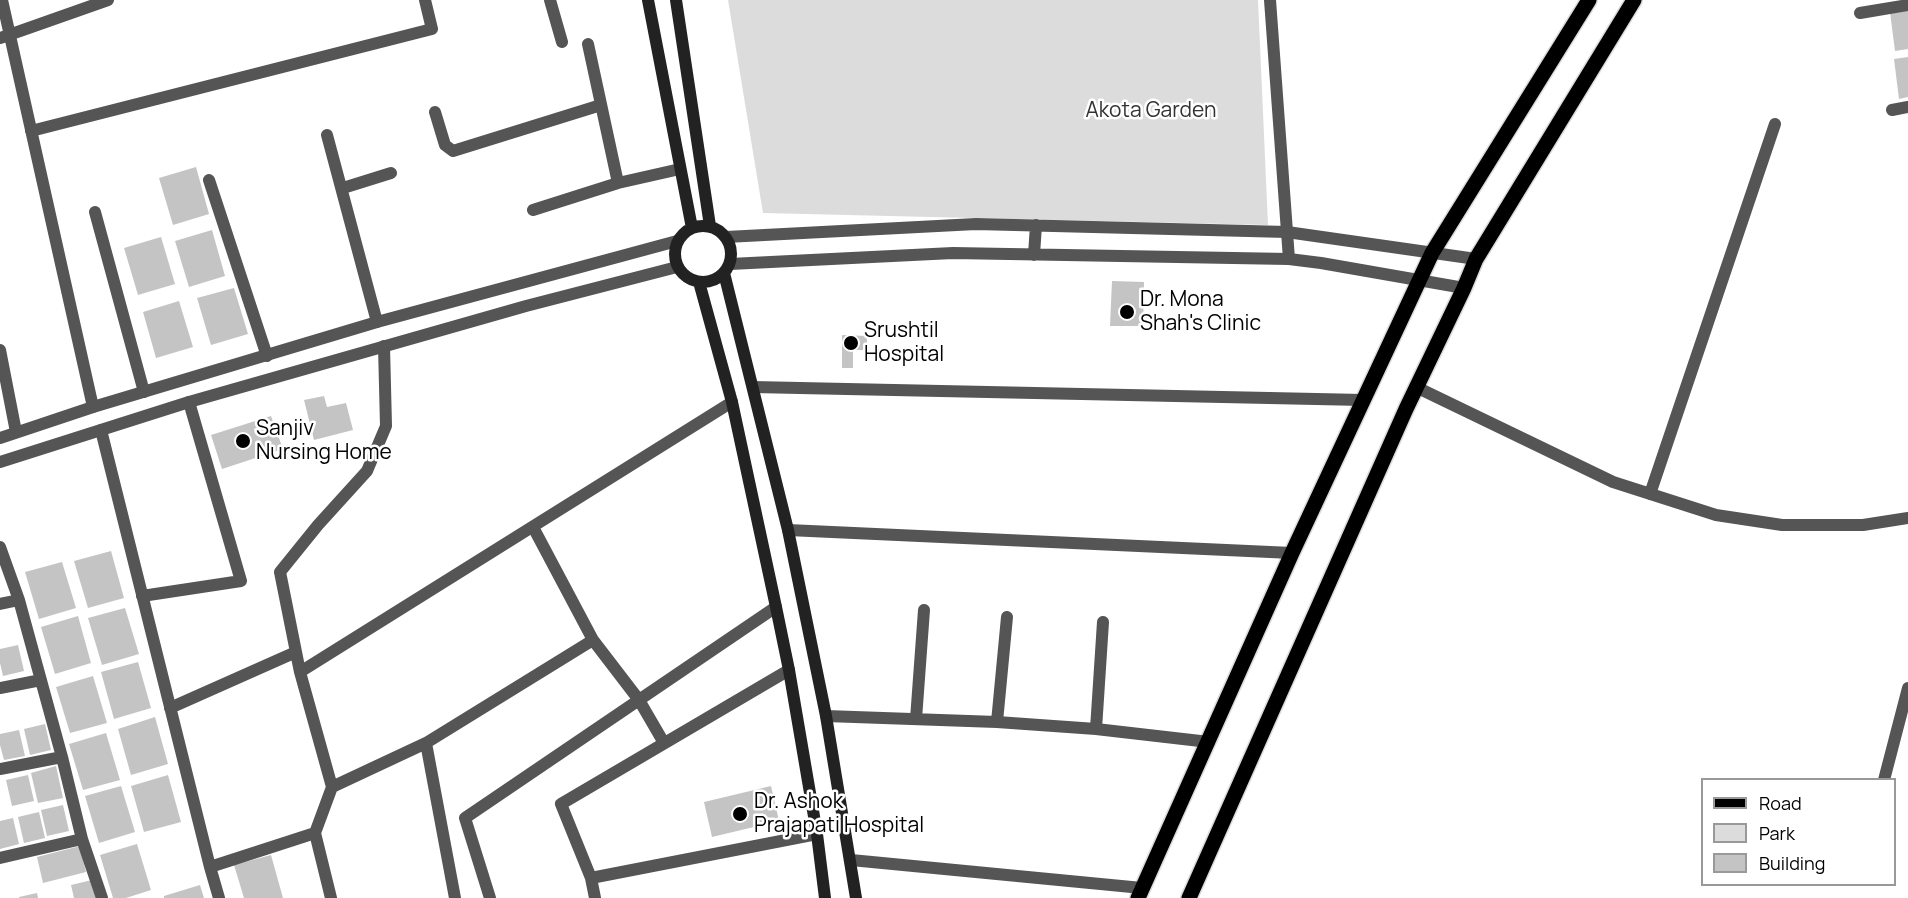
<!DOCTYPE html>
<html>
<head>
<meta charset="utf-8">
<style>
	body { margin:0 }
	#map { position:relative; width:1908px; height:898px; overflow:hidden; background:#fff; font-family:Manrope,sans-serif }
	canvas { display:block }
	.legend { position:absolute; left:1701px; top:778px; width:195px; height:108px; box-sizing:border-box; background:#fff; border:2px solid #999; margin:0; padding:8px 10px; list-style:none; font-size:18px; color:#000 }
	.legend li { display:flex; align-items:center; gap:12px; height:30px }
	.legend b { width:30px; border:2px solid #999 }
</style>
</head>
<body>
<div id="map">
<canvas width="1908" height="898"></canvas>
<ul class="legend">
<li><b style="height:8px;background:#000"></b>Road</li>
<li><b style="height:16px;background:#dcdcdc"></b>Park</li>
<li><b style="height:16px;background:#c4c4c4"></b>Building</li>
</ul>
</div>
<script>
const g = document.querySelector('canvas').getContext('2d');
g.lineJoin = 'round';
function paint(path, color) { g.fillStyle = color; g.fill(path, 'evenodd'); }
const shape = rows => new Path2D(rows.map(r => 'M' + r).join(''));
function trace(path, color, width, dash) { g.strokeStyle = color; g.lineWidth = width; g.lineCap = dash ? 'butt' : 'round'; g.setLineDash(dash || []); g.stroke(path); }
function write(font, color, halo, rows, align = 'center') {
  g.font = font + ' Manrope,sans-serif'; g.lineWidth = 5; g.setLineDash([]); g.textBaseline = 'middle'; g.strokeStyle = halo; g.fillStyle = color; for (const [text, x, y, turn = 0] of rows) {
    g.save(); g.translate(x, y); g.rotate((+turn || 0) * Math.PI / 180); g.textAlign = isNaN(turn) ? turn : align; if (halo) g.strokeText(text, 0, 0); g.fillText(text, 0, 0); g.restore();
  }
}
paint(shape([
	[728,0,1258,0,1268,225,763,213]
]), '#dcdcdc');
paint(shape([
	[1908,9,1908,49,1895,51,1890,12],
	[1908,57,1908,97,1899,99,1894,59],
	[196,167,209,214,173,225,159,178],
	[212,230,225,276,189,287,175,241],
	[161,237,175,284,138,295,124,248],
	[1112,281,1144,282,1143,326,1110,326],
	[234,288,248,334,211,345,197,298],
	[179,301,193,347,156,358,143,312],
	[842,335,867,336,867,350,853,350,853,368,842,368],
	[324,396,327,407,346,403,353,430,314,440,304,400],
	[271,416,283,449,222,469,211,435],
	[111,551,124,598,88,608,74,561],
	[62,562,76,608,39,619,25,572],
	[125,608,139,654,102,665,88,618],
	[78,616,91,663,55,674,41,627],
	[18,645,24,671,3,676,0,663,0,649],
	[138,662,151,708,114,719,101,672],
	[93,676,107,723,70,733,56,687],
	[155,717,168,764,131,775,118,729],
	[45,724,51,750,30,755,24,729],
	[19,730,25,756,4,760,0,745,0,734],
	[106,733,120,780,83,790,69,744],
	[56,766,63,798,38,803,31,773],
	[28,775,34,801,12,806,6,780],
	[168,775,181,822,144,832,131,786],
	[121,786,135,832,99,843,85,796],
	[771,786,779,821,712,837,704,802],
	[63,805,69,831,47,836,41,810],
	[39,812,45,838,24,843,18,817],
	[13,818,19,844,0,849,0,821],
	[137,844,151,890,126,898,113,898,100,855],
	[80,846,86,872,43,883,37,857],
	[271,855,283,898,244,898,234,865],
	[92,880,97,898,74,898,71,885],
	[200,885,204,898,164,898,164,896],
	[37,893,38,898,19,898,19,897]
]), '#c4c4c4');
const primary = shape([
	[1138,898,1292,553,1432,253,1589,0],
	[1189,898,1406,409,1464,288,1476,259,1634,0]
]);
trace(primary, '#dbdbdb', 18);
trace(shape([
	[2,0,93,407],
	[550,0,562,42],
	[1270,0,1289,259],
	[1860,13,1908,5],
	[0,38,108,0],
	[588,44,618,183,680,169],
	[1892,110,1908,107],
	[435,112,445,145,453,151,601,105],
	[31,131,432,29,425,0],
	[327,135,377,322],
	[209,180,267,356],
	[343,188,391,173],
	[533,210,618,183],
	[95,212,144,392],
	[0,350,16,432],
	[753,387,1363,400],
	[1416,387,1613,482,1716,515,1782,525,1863,525,1908,518],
	[101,430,210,867,219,898],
	[1650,494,1775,124],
	[533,527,593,640,639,700,664,743],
	[788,530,1292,553],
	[0,547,19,600,62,757,82,839,102,898],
	[142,596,241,581,189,402],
	[0,604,19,600],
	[300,672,732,402],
	[0,688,41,680],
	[170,708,296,652],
	[826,716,997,722,1096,729,1209,742],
	[916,719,924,610],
	[997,722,1007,617],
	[1096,729,1103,622],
	[426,743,455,898],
	[0,769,62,757],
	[1884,780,1908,688],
	[332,787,300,672,280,572,318,525,367,471,386,426,384,346],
	[315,833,331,898],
	[0,858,82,839],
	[851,860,1142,888],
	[210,867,315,833,332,787,426,743,593,640],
	[591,878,817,834],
	[490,898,465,818,776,607],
	[595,898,591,878,561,804,789,670]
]), '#555', 12);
trace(shape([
	[726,237,976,224,1287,232,1476,259],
	[1034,255,1036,225],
	[730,264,953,253,1289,259,1321,263,1464,288],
	[0,438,93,407,377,322,677,241],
	[0,462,189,402,526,306,677,267]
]), '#555', 12);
trace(shape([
	[648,0,692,228],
	[676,0,710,226],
	'675 254a28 28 0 1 1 56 0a28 28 0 1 1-56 0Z',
	[724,273,788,530,826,716,856,898],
	[699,282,732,402,776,607,789,670,817,834,825,898]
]), '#222', 12);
trace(primary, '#000', 15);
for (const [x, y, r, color] of [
	[1127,312,8,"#000"],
	[851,343,8,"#000"],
	[243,441,8,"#000"],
	[740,814,8,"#000"]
]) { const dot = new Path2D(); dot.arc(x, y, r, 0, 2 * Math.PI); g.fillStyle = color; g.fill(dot); trace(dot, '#fff', 2); }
write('21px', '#333', '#fff', [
	["Akota Garden",1151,111]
]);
write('21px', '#000', '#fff', [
	["Dr. Mona",1140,300],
	["Shah's Clinic",1140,324],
	["Srushtil",864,331],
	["Hospital",864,355],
	["Sanjiv",256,429],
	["Nursing Home",256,453],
	["Dr. Ashok",754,802],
	["Prajapati Hospital",754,826]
], 'left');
</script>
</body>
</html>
